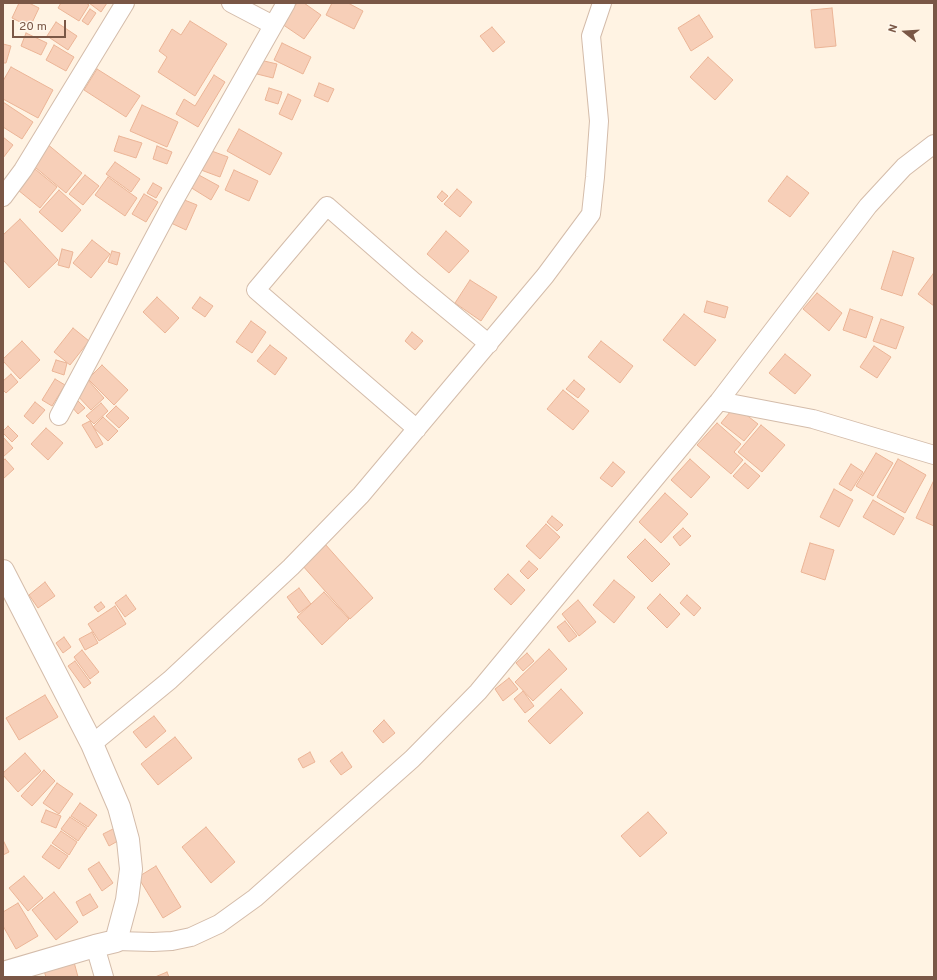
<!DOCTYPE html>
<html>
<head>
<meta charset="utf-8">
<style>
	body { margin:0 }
	#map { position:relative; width:937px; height:980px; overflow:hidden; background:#fff3e3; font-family:Overpass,sans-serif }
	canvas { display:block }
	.frame { position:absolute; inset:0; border:4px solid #7a5746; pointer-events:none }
	.north { position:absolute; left:885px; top:12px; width:40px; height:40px; -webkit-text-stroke:3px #fff7eb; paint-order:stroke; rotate:287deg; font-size:11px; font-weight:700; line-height:16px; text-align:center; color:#7a5746 }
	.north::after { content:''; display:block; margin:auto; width:14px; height:18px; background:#7a5746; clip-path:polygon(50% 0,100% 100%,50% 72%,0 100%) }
	.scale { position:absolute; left:12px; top:20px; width:54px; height:18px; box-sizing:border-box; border:2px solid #7a5746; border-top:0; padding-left:5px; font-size:12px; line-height:14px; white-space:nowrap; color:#7a5746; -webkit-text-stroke:3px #fff7eb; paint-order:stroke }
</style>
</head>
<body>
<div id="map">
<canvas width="937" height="980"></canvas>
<div class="frame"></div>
<div class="north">N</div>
<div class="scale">20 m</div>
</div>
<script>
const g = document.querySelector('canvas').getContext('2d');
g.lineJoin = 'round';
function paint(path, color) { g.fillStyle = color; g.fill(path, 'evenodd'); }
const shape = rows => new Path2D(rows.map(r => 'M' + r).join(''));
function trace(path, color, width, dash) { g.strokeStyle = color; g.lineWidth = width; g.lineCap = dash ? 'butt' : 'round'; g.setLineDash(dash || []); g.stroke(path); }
const building = shape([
	[19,3,29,3,39,8,30,27,12,18,19,3],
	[61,3,86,3,89,5,79,21,58,8,61,3],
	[89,3,107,3,101,12,89,3],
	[297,3,304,3,321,15,304,39,282,24,297,3],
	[332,3,348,3,363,11,354,29,326,15,332,3],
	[832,8,836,46,815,48,811,10,832,8],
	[90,9,96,13,88,25,82,21,90,9],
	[699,15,713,37,691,51,678,28,699,15],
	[190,21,227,44,195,96,158,72,167,57,159,51,172,29,181,35,190,21],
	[56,22,77,36,68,50,47,36,56,22],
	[492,27,505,42,493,52,480,36,492,27],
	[26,33,47,43,41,55,21,46,26,33],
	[282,43,311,57,303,74,274,60,282,43],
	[3,44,11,46,6,63,3,63,3,44],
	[54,45,74,57,66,71,46,60,54,45],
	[708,57,733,80,715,100,690,77,708,57],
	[260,60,277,64,273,78,257,74,260,60],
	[11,67,53,90,38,118,3,99,3,81,11,67],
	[97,69,140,96,126,117,84,90,97,69],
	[214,75,225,82,198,127,176,114,184,99,195,106,214,75],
	[319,83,334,89,328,102,314,96,319,83],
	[269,88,282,92,278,104,265,100,269,88],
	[288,94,301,100,292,120,279,114,288,94],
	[3,102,33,122,22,139,3,127,3,102],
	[142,105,178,122,167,147,130,131,142,105],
	[239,129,282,153,270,175,227,151,239,129],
	[119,136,142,143,136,158,114,151,119,136],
	[3,137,13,145,3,158,3,137],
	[46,143,82,173,66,193,30,163,46,143],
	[157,146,172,152,167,164,153,159,157,146],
	[209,150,228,157,220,177,201,170,209,150],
	[115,162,140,179,131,192,106,174,115,162],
	[35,169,57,187,40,208,18,190,35,169],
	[234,170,258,181,249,201,225,190,234,170],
	[197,174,219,186,211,200,190,187,197,174],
	[85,175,99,186,83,205,69,194,85,175],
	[787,176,809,193,790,217,768,201,787,176],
	[108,177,137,198,125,216,95,195,108,177],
	[153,183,162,188,156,198,147,193,153,183],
	[457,189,472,202,460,217,444,204,457,189],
	[59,190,81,210,62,232,39,212,59,190],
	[442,191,448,196,442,202,437,197,442,191],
	[144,194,158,202,146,222,132,214,144,194],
	[182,199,197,205,186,230,171,223,182,199],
	[20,219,58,260,29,288,3,260,3,235,20,219],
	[446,231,469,251,449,273,427,254,446,231],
	[92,240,110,254,91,278,73,263,92,240],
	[62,249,73,252,69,268,58,265,62,249],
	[112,251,120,253,117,265,108,262,112,251],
	[893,251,914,258,902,296,881,289,893,251],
	[933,274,934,275,934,306,918,294,933,274],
	[470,280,497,297,481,321,455,303,470,280],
	[817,293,842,313,829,331,803,309,817,293],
	[157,297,179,318,165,333,143,312,157,297],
	[200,297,213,306,205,317,192,308,200,297],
	[707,301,728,307,725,318,704,312,707,301],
	[850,309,873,317,866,338,843,330,850,309],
	[684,314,716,340,695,366,663,340,684,314],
	[881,319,904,327,896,349,873,341,881,319],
	[251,321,266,332,252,353,236,342,251,321],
	[73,328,89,341,70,365,54,352,73,328],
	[412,332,423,341,415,350,405,341,412,332],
	[22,341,40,360,20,379,3,361,3,359,22,341],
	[601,341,633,366,620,383,588,357,601,341],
	[270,345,287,358,275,375,257,361,270,345],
	[874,346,891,357,877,378,860,367,874,346],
	[785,354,811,375,795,394,769,373,785,354],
	[56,360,67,363,64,375,52,371,56,360],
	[102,365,128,390,114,405,88,379,102,365],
	[11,374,18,382,6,393,3,390,3,381,11,374],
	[55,379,65,385,52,406,42,400,55,379],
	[87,379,104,398,91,410,74,392,87,379],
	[574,380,585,389,578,398,566,389,574,380],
	[563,390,589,411,573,430,547,409,563,390],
	[77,400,85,408,78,414,71,406,77,400],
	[35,402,45,410,33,424,24,416,35,402],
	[101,403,108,411,94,424,86,416,101,403],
	[116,406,129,418,119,428,106,416,116,406],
	[735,406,758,424,744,441,721,423,735,406],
	[103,417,118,431,108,441,93,427,103,417],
	[90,421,103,444,96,448,82,425,90,421],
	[717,423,741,444,734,452,743,460,731,474,697,445,717,423],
	[761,425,785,445,762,472,738,452,761,425],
	[8,426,18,436,12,442,3,433,3,431,8,426],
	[46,428,63,443,48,460,31,444,46,428],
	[3,437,13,448,3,457,3,437],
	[876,453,893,463,873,496,856,486,876,453],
	[5,459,14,469,3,479,3,461,5,459],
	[690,459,710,477,691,498,671,480,690,459],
	[898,459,926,475,905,513,877,497,898,459],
	[613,462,625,472,612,487,600,478,613,462],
	[745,463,760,476,748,489,733,476,745,463],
	[851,464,863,472,851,491,839,484,851,464],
	[934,480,934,526,916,518,934,480],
	[834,489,853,500,839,527,820,517,834,489],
	[665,493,688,514,661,543,639,522,665,493],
	[873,500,904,518,894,535,863,517,873,500],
	[552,516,563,525,557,531,547,522,552,516],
	[546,524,560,537,540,559,526,546,546,524],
	[683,528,691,536,680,546,673,537,683,528],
	[645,539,670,564,652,582,627,557,645,539],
	[810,543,834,550,825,580,801,572,810,543],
	[325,544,373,598,350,619,302,565,325,544],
	[529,561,538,569,528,579,520,571,529,561],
	[508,574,525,590,511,605,494,589,508,574],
	[614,580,635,597,614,623,593,605,614,580],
	[45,582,55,596,38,608,29,595,45,582],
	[299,588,311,604,299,613,287,597,299,588],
	[324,592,349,619,322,645,297,617,324,592],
	[660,594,680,614,667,628,647,608,660,594],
	[126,595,136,609,125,617,115,603,126,595],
	[687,595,701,608,694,616,680,603,687,595],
	[578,600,596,622,579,636,562,614,578,600],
	[101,602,105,607,98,612,94,607,101,602],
	[115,606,126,624,99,641,88,624,115,606],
	[565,621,577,636,569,642,557,627,565,621],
	[92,632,98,643,85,650,79,639,92,632],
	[64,637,71,647,63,653,56,643,64,637],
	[549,649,567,669,533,701,515,682,549,649],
	[82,650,99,672,90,679,74,657,82,650],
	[527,653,534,661,523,671,516,663,527,653],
	[75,661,91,683,84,688,68,666,75,661],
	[509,678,518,689,503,701,495,689,509,678],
	[561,689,583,713,550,744,528,721,561,689],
	[523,691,534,706,525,713,514,699,523,691],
	[45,695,58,717,19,740,6,718,45,695],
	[154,716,166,731,146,748,133,732,154,716],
	[384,720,395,733,383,743,373,731,384,720],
	[175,737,192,758,158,785,141,764,175,737],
	[310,752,315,762,303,768,298,759,310,752],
	[342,752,352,767,341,775,330,761,342,752],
	[25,753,41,771,18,792,3,775,3,773,25,753],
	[44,770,55,781,32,806,21,796,44,770],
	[57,783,73,794,59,814,43,803,57,783],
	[80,803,97,815,88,827,71,816,80,803],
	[46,810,61,816,56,828,41,822,46,810],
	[648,812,667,833,640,857,621,836,648,812],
	[70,817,87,828,78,841,61,829,70,817],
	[117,827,123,838,109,846,103,834,117,827],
	[206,827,235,862,211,883,182,847,206,827],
	[61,831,77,842,69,855,52,843,61,831],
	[3,840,9,852,3,855,3,840],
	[51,845,68,856,59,869,42,857,51,845],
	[99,862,113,883,102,891,88,869,99,862],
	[156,866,181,907,163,918,138,877,156,866],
	[24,876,43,898,28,911,9,888,24,876],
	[54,892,78,922,56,940,32,910,54,892],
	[90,894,98,907,83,916,76,902,90,894],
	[18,903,38,936,16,949,3,926,3,912,18,903],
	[74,962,78,977,46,977,44,971,74,962],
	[167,972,169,977,155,977,167,972]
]);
paint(building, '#f7cfb8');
trace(building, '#ebb496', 1);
const minor = shape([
	[231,3,273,25],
	[3,197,23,170,125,3],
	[719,401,813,419,934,455],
	[59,416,172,204,286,3],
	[417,429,256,290,327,206,414,282,489,344],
	[92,744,170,680,291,567,361,495,545,276,591,214,595,177,599,121,591,36,602,3],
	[116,941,153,942,172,941,191,937,219,924,255,898,412,759,478,692,719,401,868,206,904,167,934,144],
	[95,946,104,977]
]);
const tertiary = shape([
	[3,571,92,744,119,807,128,840,131,869,127,900,116,941,95,946,3,973]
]);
trace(minor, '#d4bcaa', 20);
trace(tertiary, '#d4bcaa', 24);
trace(minor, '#fff', 18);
trace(tertiary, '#fff', 22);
</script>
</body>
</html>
